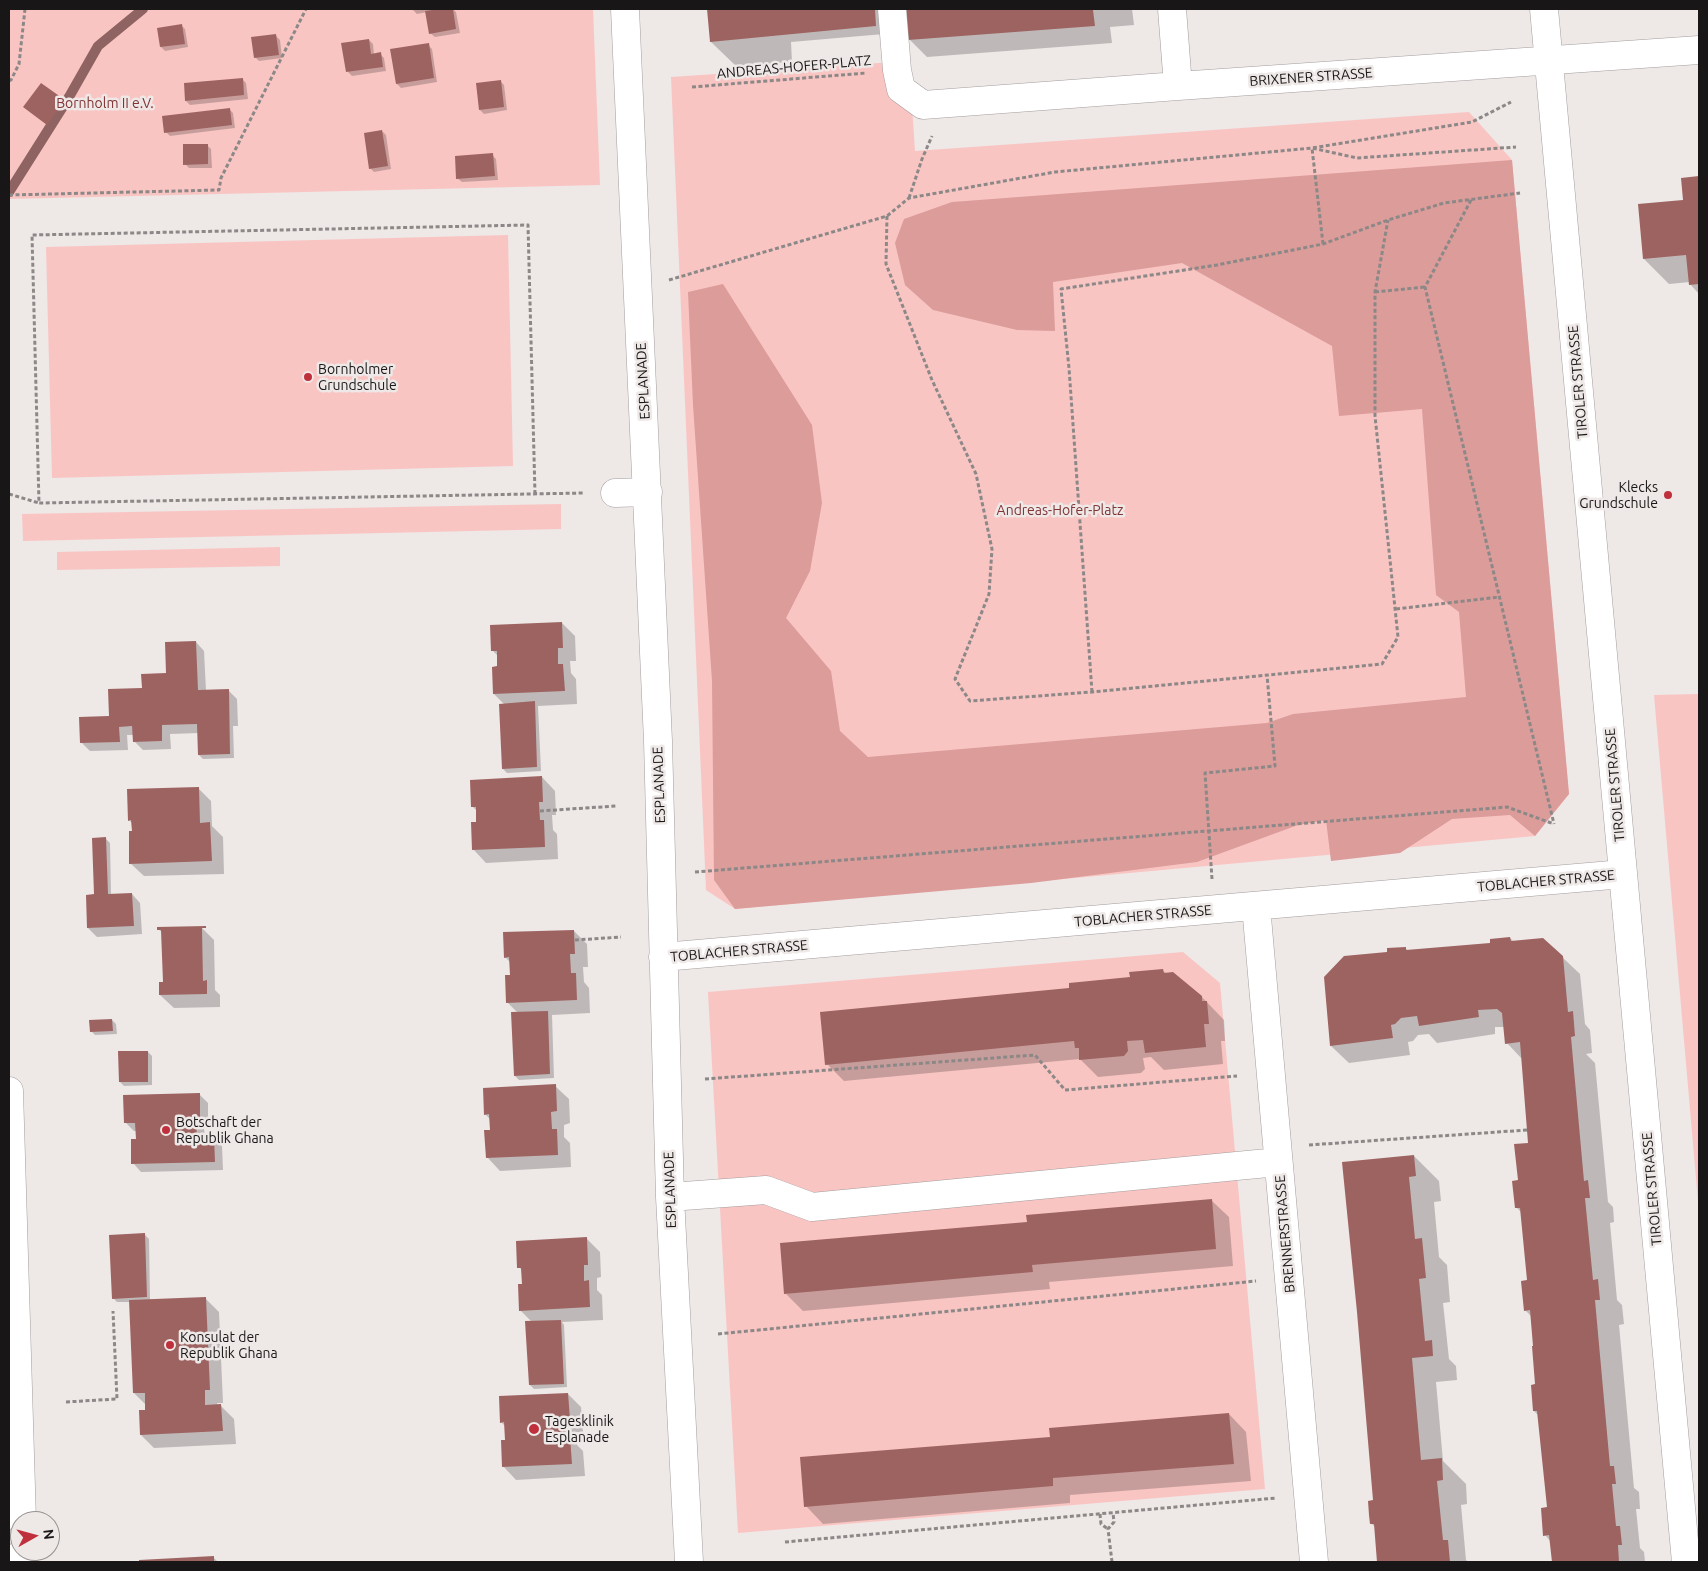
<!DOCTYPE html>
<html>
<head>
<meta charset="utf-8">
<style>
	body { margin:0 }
	#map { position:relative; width:1708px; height:1571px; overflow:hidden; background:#eee8e7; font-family:Ubuntu,sans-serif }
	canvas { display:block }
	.frame { position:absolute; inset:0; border:10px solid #181616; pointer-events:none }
	.north { position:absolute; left:10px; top:1511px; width:50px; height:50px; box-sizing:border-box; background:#eee8e7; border:1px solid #989493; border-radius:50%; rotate:83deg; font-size:14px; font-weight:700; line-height:20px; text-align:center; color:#181616 }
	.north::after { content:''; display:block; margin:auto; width:18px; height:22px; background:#bf2f3c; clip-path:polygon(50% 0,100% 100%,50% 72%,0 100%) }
</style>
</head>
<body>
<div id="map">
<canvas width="1708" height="1571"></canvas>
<div class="frame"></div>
<div class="north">N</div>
</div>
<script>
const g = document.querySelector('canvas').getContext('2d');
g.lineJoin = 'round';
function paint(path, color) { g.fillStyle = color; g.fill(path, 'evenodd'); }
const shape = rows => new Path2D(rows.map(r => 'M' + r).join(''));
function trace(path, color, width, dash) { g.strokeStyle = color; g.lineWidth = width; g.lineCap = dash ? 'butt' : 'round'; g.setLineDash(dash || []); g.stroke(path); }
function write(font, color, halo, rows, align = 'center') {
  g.font = font + ' Ubuntu,sans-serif'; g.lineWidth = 5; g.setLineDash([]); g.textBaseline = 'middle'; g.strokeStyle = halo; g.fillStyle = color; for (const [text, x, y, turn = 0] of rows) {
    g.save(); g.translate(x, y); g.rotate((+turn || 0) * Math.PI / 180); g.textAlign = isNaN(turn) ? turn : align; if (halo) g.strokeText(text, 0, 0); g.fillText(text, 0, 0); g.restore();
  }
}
paint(shape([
	[9,9,593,9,600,185,9,199],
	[909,61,915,151,1469,112,1512,160,1569,794,1535,836,735,909,706,890,671,77],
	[508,235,513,466,52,478,46,247],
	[561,504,561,529,23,541,22,514],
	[280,547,280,566,57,570,57,552],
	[1699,694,1699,1213,1654,695],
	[1183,952,1220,983,1265,1489,738,1533,708,992]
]), '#f9c5c3');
paint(shape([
	[1512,160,1569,794,1535,836,1510,815,1452,819,1400,853,1331,861,1326,820,1298,825,1197,862,1031,883,735,909,714,880,712,681,693,405,688,292,723,284,812,425,822,503,810,571,786,618,831,671,840,731,868,757,1267,723,1293,714,1466,697,1459,612,1436,595,1422,409,1339,416,1332,346,1182,263,1053,282,1055,331,1017,330,933,310,905,285,895,243,904,219,952,202]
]), '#db9c9a');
paint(shape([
	[412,9,453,9,456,12,460,33,435,37,430,33,427,12,417,14],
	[709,9,882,9,884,34,791,42,792,62,736,66,711,42],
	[907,9,1132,9,1134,25,1110,27,1112,43,927,57,909,39],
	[181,25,185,29,188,47,165,51,161,47],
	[276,36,280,40,282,58,259,61,255,57],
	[369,40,373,44,374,55,380,54,384,58,386,71,352,76,348,72],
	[428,45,432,49,437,82,401,88,397,84,392,50],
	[242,79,246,83,248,99,190,105,186,101],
	[500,81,504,85,507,110,484,114,480,110],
	[64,101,68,105,52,128,25,107],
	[229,109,233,113,235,128,170,136,166,132],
	[382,131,386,135,391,169,374,172,370,168],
	[207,145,211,149,212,168,189,168,185,164],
	[492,155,496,159,498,180,462,182,457,178],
	[1699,177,1699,294,1690,284,1690,282,1669,284,1644,259,1684,201,1682,179],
	[562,623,575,636,576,661,570,661,571,673,576,679,577,704,538,706,541,771,507,773,503,769,505,705,494,694,498,667,498,656,492,650],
	[196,642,204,651,206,691,228,690,237,699,238,726,233,726,234,758,203,759,199,755,199,733,170,734,171,749,143,750,134,741,134,735,127,735,128,750,90,751,81,742,143,689,167,674],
	[542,777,555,791,556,815,552,815,553,830,557,834,558,859,486,863,473,849,477,824,477,811,472,806],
	[198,788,211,801,212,826,223,837,224,874,144,876,130,863,133,833,133,824,129,820],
	[106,839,110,843,111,895,132,894,140,903,142,934,97,937,88,928],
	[201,927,214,940,215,990,220,995,220,1007,174,1008,160,995,164,983,163,933,158,929],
	[574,931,587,944,588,967,583,967,584,982,589,988,590,1013,552,1015,554,1078,519,1080,515,1076,518,1013,507,1002,512,976,511,963,505,957],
	[1510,938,1514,942,1562,957,1580,974,1585,1024,1590,1030,1592,1053,1586,1054,1595,1063,1608,1202,1613,1207,1614,1222,1610,1223,1617,1300,1622,1305,1624,1324,1619,1325,1634,1488,1639,1492,1640,1509,1636,1509,1640,1548,1644,1552,1645,1562,1553,1562,1551,1542,1545,1535,1548,1508,1539,1416,1534,1411,1536,1385,1535,1347,1532,1317,1525,1310,1528,1281,1522,1213,1516,1207,1519,1181,1529,1144,1522,1059,1507,1043,1505,1027,1495,1027,1495,1034,1437,1043,1429,1034,1418,1035,1413,1041,1408,1042,1410,1055,1349,1063,1331,1046,1388,953,1405,948,1409,951,1491,944],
	[1163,971,1201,996,1224,1020,1225,1041,1221,1041,1223,1064,1164,1070,1151,1057,1143,1058,1145,1069,1141,1073,1098,1077,1080,1059,844,1081,827,1064,1071,989],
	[112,1020,116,1024,117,1034,95,1035,91,1031],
	[148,1052,152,1056,152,1085,124,1086,120,1082],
	[555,1086,569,1099,570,1123,564,1125,564,1137,570,1143,571,1167,500,1171,487,1157,491,1131,490,1119,485,1114],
	[199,1094,208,1103,208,1128,204,1128,205,1138,213,1137,222,1146,223,1170,141,1172,133,1163,137,1140,137,1131,134,1131,125,1122],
	[1414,1156,1439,1181,1441,1201,1434,1202,1439,1257,1447,1265,1450,1302,1443,1303,1449,1359,1456,1366,1457,1380,1436,1382,1443,1461,1466,1484,1467,1504,1461,1505,1466,1560,1468,1562,1379,1562,1375,1527,1371,1523,1374,1502,1358,1312],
	[1211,1200,1229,1217,1233,1266,1049,1282,1050,1289,803,1311,786,1294,1028,1223],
	[145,1235,149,1239,150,1301,205,1298,219,1312,223,1403,217,1403,218,1406,221,1406,234,1419,236,1444,154,1448,141,1435,147,1411,146,1405,134,1393,130,1302,117,1302,113,1298],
	[587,1239,600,1252,601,1277,597,1278,597,1290,602,1295,603,1320,562,1322,564,1325,567,1387,534,1389,530,1385,532,1322,520,1310,524,1285,523,1271,519,1267],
	[568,1394,581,1407,583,1432,577,1432,577,1445,583,1451,585,1476,516,1480,503,1466,506,1441,505,1426,501,1422],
	[1229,1414,1246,1432,1251,1481,1070,1495,1070,1503,823,1524,806,1506,1051,1438],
	[213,1557,218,1562,140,1562,140,1561]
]), '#0003');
trace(shape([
	[9,192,69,97,98,46,143,9]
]), '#8e6362', 10);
paint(shape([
	[440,9,453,9,456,29,429,34,425,11],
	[707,9,875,9,876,26,710,42],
	[906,9,1097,9,1097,10,1093,10,1095,26,908,40],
	[182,24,185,44,160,47,157,28],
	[276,34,279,55,254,58,251,37],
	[369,39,371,54,381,52,383,67,346,72,341,43],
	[429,43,434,78,396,84,390,49],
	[243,78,244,95,185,101,184,83],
	[501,80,504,107,479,110,476,83],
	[41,83,65,100,47,125,23,107],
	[230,108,232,125,164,133,162,116],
	[382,130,388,166,369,169,364,133],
	[183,144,208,144,208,164,183,165],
	[493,153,495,176,456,179,455,156],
	[1699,176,1699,284,1689,285,1686,255,1643,259,1638,204,1683,200,1681,178],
	[562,622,563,648,558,648,558,664,563,664,565,691,493,694,492,667,497,666,497,651,491,651,490,625],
	[196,641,198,690,229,689,230,754,198,755,197,724,162,725,162,741,133,742,132,726,119,727,120,742,80,743,79,717,109,716,108,689,142,688,141,674,166,673,165,642],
	[535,701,537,767,502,769,499,704],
	[542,776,543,802,539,802,540,820,544,820,545,847,472,850,471,822,476,822,476,807,471,807,470,780],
	[199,787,200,823,210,822,212,861,129,864,129,831,132,831,131,820,128,821,127,789],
	[106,837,108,894,132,893,134,926,87,928,86,895,94,894,92,838],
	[206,926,206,928,202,928,203,981,207,980,207,994,159,995,159,982,163,982,161,930,157,930,157,927],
	[574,930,575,954,570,954,571,973,576,973,577,1000,506,1003,505,975,510,975,509,957,504,958,503,932],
	[1510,937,1511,941,1543,938,1563,956,1568,1012,1573,1011,1575,1036,1571,1037,1584,1181,1588,1180,1590,1198,1585,1198,1593,1280,1598,1279,1600,1300,1595,1300,1610,1466,1614,1466,1616,1484,1612,1484,1616,1526,1620,1526,1622,1545,1618,1545,1619,1562,1552,1562,1549,1535,1543,1536,1541,1508,1547,1507,1537,1411,1533,1411,1531,1385,1535,1384,1532,1346,1533,1346,1530,1310,1524,1311,1521,1281,1527,1280,1520,1208,1515,1208,1512,1181,1518,1180,1514,1144,1528,1143,1520,1042,1505,1044,1502,1013,1497,1009,1478,1010,1479,1017,1419,1026,1417,1016,1401,1018,1395,1024,1391,1025,1393,1038,1330,1046,1324,977,1344,956,1387,952,1387,948,1406,947,1406,950,1490,943,1490,939],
	[1163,969,1164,973,1173,972,1202,996,1202,1001,1207,1001,1209,1024,1204,1024,1206,1047,1145,1053,1143,1040,1127,1041,1128,1051,1124,1056,1079,1060,1079,1048,1075,1048,1074,1041,825,1065,820,1012,1069,988,1069,983,1130,977,1129,972],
	[548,1011,550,1074,514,1076,511,1012],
	[112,1019,113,1031,90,1032,89,1020],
	[118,1051,148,1051,148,1082,119,1082],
	[556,1084,557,1111,551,1112,552,1129,557,1129,558,1155,486,1158,484,1130,490,1130,489,1114,484,1115,483,1088],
	[200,1093,200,1119,196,1120,197,1137,214,1136,215,1162,131,1164,131,1139,136,1139,135,1123,124,1123,123,1095],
	[1414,1155,1416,1176,1409,1177,1415,1239,1422,1238,1426,1278,1419,1279,1425,1341,1432,1340,1433,1356,1412,1358,1421,1460,1442,1458,1443,1480,1437,1481,1443,1540,1448,1540,1450,1562,1377,1562,1374,1524,1370,1524,1369,1515,1368,1501,1373,1500,1357,1312,1342,1162],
	[1212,1199,1216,1249,1032,1265,1033,1272,784,1294,780,1243,1027,1222,1026,1215],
	[145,1233,147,1297,112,1299,109,1235],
	[587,1237,588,1265,584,1265,584,1281,589,1280,590,1307,519,1311,518,1284,522,1284,521,1268,517,1268,516,1241],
	[206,1297,210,1390,205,1390,205,1405,221,1404,223,1431,140,1435,139,1410,145,1410,145,1393,133,1393,129,1300],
	[561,1320,564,1384,529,1385,525,1321],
	[568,1393,570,1419,564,1419,565,1436,570,1436,572,1464,502,1467,501,1440,505,1440,504,1422,500,1423,499,1396],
	[1229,1413,1234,1464,1053,1478,1053,1486,804,1507,800,1457,1050,1437,1049,1428],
	[214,1556,214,1562,139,1562,139,1560]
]), '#9d6361');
const minor = shape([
	[625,9,658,741,670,1197,689,1562],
	[892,9,897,70,901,89,923,105,1178,86,1699,50],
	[1172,9,1178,86],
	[1544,9,1686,1562],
	[615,493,648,492],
	[1256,906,1314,1562],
	[663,957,1623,874],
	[9,1091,22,1521],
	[670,1197,766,1190,812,1207,1278,1162],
	[23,1551,23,1562]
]);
trace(minor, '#a49d9d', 29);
trace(shape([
	[9,81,11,80,19,64,25,9],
	[692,87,866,73],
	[9,195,219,190,221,178,306,9],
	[909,198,922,159,932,136],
	[1471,200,1425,287,1554,824],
	[887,216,886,264,932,380,976,474,992,549,989,594,955,679,970,701,1092,692,1382,664,1398,637,1375,416,1375,292,1388,220],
	[1323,244,1312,148,1357,158,1516,147],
	[669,280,887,216,909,198,1055,172,1312,148,1472,122,1511,102],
	[1375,292,1425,287],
	[9,494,39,503],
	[535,494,528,225,32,235,39,503,584,493],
	[1396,609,1500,597],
	[1092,692,1069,368,1061,289,1217,265,1323,244,1388,220,1444,203,1520,193],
	[540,811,616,806],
	[695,872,1507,807,1554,824],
	[1212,879,1205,773,1275,766,1267,675],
	[575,940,621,937],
	[705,1079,1035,1055,1065,1090,1237,1076],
	[1309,1145,1527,1130],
	[718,1334,1256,1281],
	[66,1402,117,1399,113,1311],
	[1100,1514,1101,1524,1108,1529],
	[785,1542,1276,1498],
	[1112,1562,1108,1529,1114,1522,1113,1513]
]), '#8c8887', 3, [4, 2.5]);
trace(minor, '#fff', 28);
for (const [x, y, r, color] of [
	[308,377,5,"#bf2f3c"],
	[1668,495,5,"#bf2f3c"],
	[166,1130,5,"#bf2f3c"],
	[170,1345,5,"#bf2f3c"],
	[534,1429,6,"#bf2f3c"]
]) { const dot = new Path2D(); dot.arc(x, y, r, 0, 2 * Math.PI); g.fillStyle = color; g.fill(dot); trace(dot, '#eee8e7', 2); }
write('14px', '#181616', '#eee8e7', [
	["ANDREAS-HOFER-PLATZ",794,67,-5],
	["BRIXENER STRASSE",1311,77,-4],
	["ESPLANADE",643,381,-93],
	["TIROLER STRASSE",1578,382,-95],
	["ESPLANADE",659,785,-92],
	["TIROLER STRASSE",1615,785,-95],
	["TOBLACHER STRASSE",1546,881,-5],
	["TOBLACHER STRASSE",1143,916,-5],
	["TOBLACHER STRASSE",739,951,-5],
	["TIROLER STRASSE",1652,1189,-95],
	["ESPLANADE",670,1190,-92],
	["BRENNERSTRASSE",1285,1234,-95]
]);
write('14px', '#813436', '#eee8e7', [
	["Bornholm II e.V.",105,103],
	["Andreas-Hofer-Platz",1060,510]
]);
write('14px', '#181616', '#eee8e7', [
	["Bornholmer",318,369],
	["Grundschule",318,385],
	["Klecks",1658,487,"right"],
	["Grundschule",1658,503,"right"],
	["Botschaft der",176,1122],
	["Republik Ghana",176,1138],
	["Konsulat der",180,1337],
	["Republik Ghana",180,1353],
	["Tagesklinik",545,1421],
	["Esplanade",545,1437]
], 'left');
</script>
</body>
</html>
